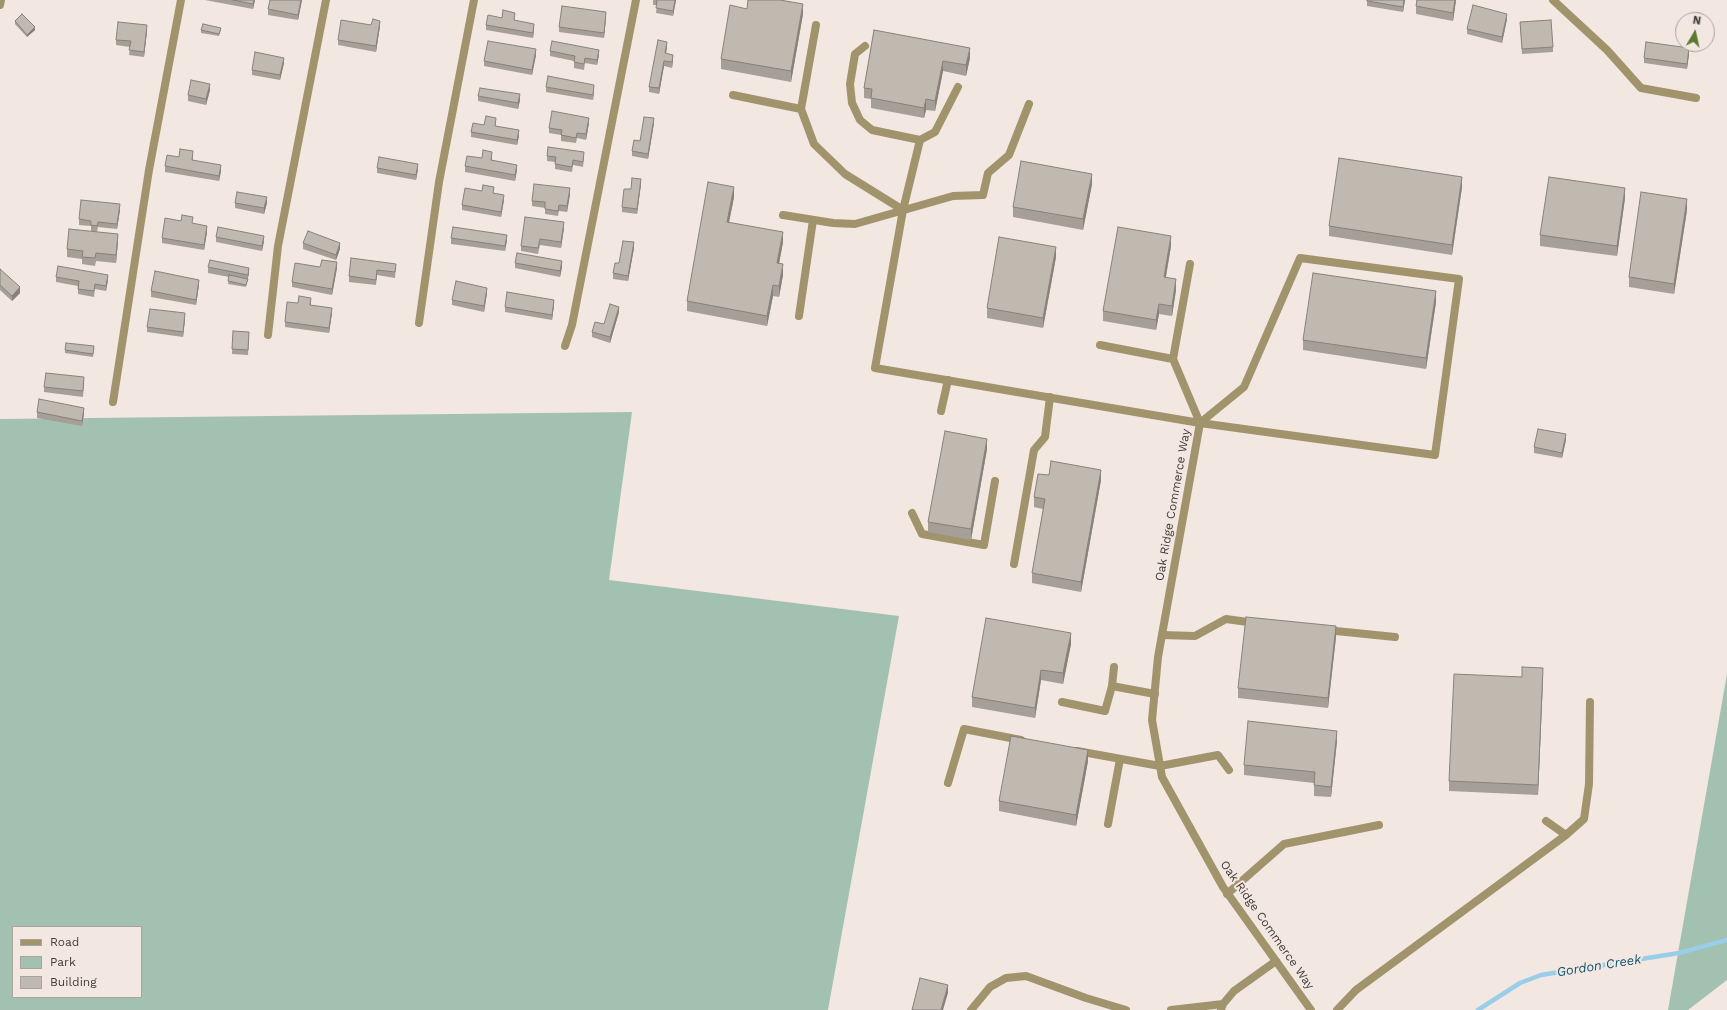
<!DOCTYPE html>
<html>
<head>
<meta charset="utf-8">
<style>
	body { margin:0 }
	#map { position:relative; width:1727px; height:1010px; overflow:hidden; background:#f3e7e2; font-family:"Work Sans",sans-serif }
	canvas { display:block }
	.legend { position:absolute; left:12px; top:926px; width:130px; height:72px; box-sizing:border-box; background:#f3e7e2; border:1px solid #aca39f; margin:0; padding:5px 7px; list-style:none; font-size:12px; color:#413c3a }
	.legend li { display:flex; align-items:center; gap:8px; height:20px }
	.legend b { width:20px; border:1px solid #aca39f }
	.north { position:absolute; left:1675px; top:12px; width:40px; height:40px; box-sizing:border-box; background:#f3e7e2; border:1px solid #aca39f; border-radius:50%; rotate:9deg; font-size:11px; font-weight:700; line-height:16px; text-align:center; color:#413c3a }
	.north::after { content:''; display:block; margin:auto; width:14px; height:18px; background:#5a792e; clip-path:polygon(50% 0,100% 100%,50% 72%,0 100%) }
</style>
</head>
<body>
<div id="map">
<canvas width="1727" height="1010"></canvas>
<ul class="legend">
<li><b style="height:5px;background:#a1946d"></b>Road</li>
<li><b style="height:11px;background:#a3c1b1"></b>Park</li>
<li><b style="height:11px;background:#c0b9b0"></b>Building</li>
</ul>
<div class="north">N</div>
</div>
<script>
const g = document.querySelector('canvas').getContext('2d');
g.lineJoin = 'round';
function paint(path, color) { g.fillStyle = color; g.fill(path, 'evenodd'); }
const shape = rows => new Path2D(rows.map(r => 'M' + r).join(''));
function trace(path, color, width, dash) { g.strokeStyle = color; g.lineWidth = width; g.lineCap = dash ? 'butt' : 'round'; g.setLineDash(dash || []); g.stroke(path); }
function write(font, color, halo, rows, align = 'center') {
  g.font = font + ' "Work Sans",sans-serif'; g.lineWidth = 4; g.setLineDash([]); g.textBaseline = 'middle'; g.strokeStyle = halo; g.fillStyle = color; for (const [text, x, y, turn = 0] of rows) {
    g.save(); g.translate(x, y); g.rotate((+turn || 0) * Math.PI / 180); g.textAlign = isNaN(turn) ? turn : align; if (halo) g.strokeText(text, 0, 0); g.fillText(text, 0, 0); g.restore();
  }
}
paint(shape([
	[632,412,609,580,899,616,828,1010,0,1010,0,419],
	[13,927,141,927,141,997,13,997],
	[1727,674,1727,980,1688,1010,1668,1010]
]), '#a3c1b1');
trace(shape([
	[1478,1010,1520,983,1541,975,1679,953,1727,940]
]), '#99cee8', 4.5);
trace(shape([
	[865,46,855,54,850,84,852,103,860,120,872,130,920,140,935,132,958,87],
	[733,95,801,109,816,25],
	[801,109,814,144,845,174,903,210],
	[903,210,920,140],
	[783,215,833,223,855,224,953,196,983,195,988,173,1009,155,1029,104],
	[1190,264,1173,359,1200,423,1244,387,1300,258,1459,279,1435,455,1200,423],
	[799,316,813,220],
	[1100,345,1173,359],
	[941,411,948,380],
	[912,513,922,534,984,545,995,481],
	[1014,564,1034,450,1045,437,1050,397],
	[1326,630,1395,637],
	[1162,635,1195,636,1226,619,1255,623],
	[1114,667,1112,686,1155,694],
	[1062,702,1105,711,1112,686],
	[1077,751,1160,766,1218,755,1229,770],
	[948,783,964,729,1021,740],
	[1546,821,1566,835],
	[1108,824,1120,759],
	[1227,894,1284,844,1379,825],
	[971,1010,990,987,1006,978,1026,976,1086,998,1126,1010],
	[1171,1010,1223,1004],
	[1221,1010,1223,1004,1234,991,1276,961],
	[1337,1010,1356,990,1566,835,1584,819,1589,784,1590,702]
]), '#a1946d', 8);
trace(shape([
	[1553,0,1607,50,1641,88,1696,98],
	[0,5,1,0],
	[903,210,875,368,1200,423,1158,657,1152,720,1162,777,1223,887,1311,1010],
	[419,323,439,182,474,0],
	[268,335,278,246,326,0],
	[565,346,572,325,636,0],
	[113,402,149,170,181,0]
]), '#a1946d', 8);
paint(shape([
	[205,0,255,0,253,9],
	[302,0,298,20,268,15,268,9],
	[653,0,676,0,673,16,656,13,657,5,653,5],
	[1367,0,1405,0,1403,12,1367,6],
	[1417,0,1456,0,1453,21,1416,14,1416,6],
	[747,9,803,14,791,82,721,69,721,59],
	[606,17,604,38,559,32,559,27],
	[502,18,515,18,514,21,534,29,533,38,486,30,486,25],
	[1507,19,1502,43,1467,34,1467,29],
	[15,21,35,30,27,37,15,24],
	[1520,22,1553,47,1553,52,1522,54],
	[371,25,380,26,376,52,338,45,338,40],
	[201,30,221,30,219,36,201,33],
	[874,30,970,58,966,76,943,71,935,111,926,110,924,118,871,108,871,99,864,98,864,88],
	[147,31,144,57,129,55,130,47,116,45,116,40],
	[667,47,666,54,673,60,672,68,664,66,659,94,649,92,649,87],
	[550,51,599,55,597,65,585,63,584,70,574,68,574,61,550,56],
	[1689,54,1687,69,1644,63,1644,58],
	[536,55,532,75,484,66,484,61],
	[284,63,280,80,252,75,252,70],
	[546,87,594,90,593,100,546,92],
	[210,90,206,105,188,101,188,95],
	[478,96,520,100,518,109,478,101],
	[496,123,495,126,519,136,517,145,471,137,471,132,484,125],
	[589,123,586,140,577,138,576,143,561,141,561,135,549,133,549,128],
	[654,123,648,159,632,156,632,151],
	[193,156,193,160,221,171,219,181,165,172,165,166,179,157],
	[547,156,584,157,583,167,573,165,572,172,555,169,555,162,547,161],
	[492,157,492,160,517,170,515,181,465,172,465,166,482,158],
	[377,168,418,169,416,180,377,173],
	[641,184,637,214,622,212,622,207,631,189],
	[1092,184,1083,230,1013,217,1013,207],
	[1462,187,1452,255,1329,236,1329,226],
	[482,191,494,193,504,200,501,217,462,210,462,205],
	[570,194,567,212,559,211,558,216,545,214,545,208,532,206,532,201],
	[734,197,729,222,783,242,779,264,783,275,779,297,773,296,767,326,687,311,687,301],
	[1625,198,1617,256,1540,246,1540,235],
	[235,203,267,203,264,214,235,208],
	[120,210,117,229,98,227,97,232,91,231,91,226,79,225,79,219],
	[1687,210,1674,294,1629,287,1629,277],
	[193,224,207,232,204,250,162,243,162,238],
	[564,228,561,248,540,245,538,254,521,251,521,246],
	[216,237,264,241,262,251,216,242],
	[451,238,507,240,505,251,451,244],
	[118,241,116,263,96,261,95,266,82,264,82,259,67,257,67,249],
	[303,243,340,249,336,260,303,249],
	[1171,246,1166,277,1176,290,1172,316,1159,314,1156,330,1103,321,1103,311],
	[634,248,628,281,613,279,613,273,619,263],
	[1056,257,1043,328,987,318,987,308],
	[515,263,562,267,560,277,515,268],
	[396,264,395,278,377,275,376,285,349,282,349,276],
	[208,267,249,273,246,287,228,284,229,277,208,273],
	[320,267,337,268,332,295,292,287,292,282],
	[0,269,20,293,12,301,0,290],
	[56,277,108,280,106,291,95,289,94,297,78,294,78,286,56,282],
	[199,285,196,305,151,297,151,291],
	[487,293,484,312,452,305,452,300],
	[1436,302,1426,369,1303,350,1303,340],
	[298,303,311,303,311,305,332,313,329,333,285,327,285,322],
	[554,305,552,320,505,312,505,307],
	[619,312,610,343,592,337,592,332,604,324],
	[185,319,183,337,147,332,147,327],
	[233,331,249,337,248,355,232,354],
	[94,349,93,357,65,353,65,350],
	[84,383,83,397,44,392,44,387],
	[37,412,84,413,82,426,37,418],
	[1566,440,1562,458,1534,453,1534,447],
	[987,449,971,540,928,532,928,522],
	[1049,475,1101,480,1081,592,1032,583,1032,573,1043,509,1034,507,1034,497],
	[1336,637,1328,708,1238,698,1238,688],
	[1071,644,1063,684,1041,680,1035,718,972,707,972,697],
	[1543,678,1538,795,1449,791,1449,781],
	[1337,741,1331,797,1314,796,1314,783,1244,775,1244,765],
	[1088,761,1076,826,999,811,999,801]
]), '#a59f97');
paint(shape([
	[254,0,255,0,253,9,253,4],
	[301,0,302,0,298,20,298,15],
	[675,0,676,0,673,16,673,11],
	[1404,0,1405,0,1403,12,1403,7],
	[1455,0,1456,0,1453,21,1453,13],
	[803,4,803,14,791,82,791,71],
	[606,12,606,17,604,38,604,33],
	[1507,14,1507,19,1502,43,1502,37],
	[380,21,380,26,376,52,376,46],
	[534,24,534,29,533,38,533,33],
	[147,25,147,31,144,57,144,52],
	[35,27,35,30,27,37,27,35],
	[667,42,667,47,665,59,665,53],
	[970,48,970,58,966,76,966,65],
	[1689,48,1689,54,1687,69,1687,64],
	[536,49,536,55,532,75,532,70],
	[599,50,599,55,597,65,597,60],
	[673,55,673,60,672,68,672,62],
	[284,58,284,63,280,80,280,75],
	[664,61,664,66,659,94,659,88],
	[943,61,943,71,935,111,935,101],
	[210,84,210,90,206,105,206,99],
	[594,85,594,90,593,100,593,95],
	[520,94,520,100,518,109,518,103],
	[926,99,926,110,924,118,924,108],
	[589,118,589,123,586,140,586,134],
	[654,118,654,123,648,159,648,154],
	[519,130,519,136,517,145,517,140],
	[418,164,418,169,416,180,416,175],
	[221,165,221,171,219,181,219,176],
	[517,165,517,170,515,181,515,175],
	[1092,174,1092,184,1083,230,1083,219],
	[1462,177,1462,187,1452,255,1452,245],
	[641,179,641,184,637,214,637,209],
	[734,187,734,197,727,232,727,222],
	[570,188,570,194,567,212,567,206],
	[1625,188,1625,198,1617,256,1617,246],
	[504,195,504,200,501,217,501,212],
	[267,197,267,203,264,214,264,208],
	[1687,199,1687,210,1674,294,1674,284],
	[120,204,120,210,117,229,117,224],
	[564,222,564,228,561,248,561,242],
	[207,226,207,232,204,250,204,245],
	[783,232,783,242,777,274,777,263],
	[118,234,118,241,116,263,116,255],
	[507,235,507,240,505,251,505,246],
	[264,236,264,241,262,251,262,246],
	[1171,236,1171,246,1164,287,1164,277],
	[634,242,634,248,628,281,628,276],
	[340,243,340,249,336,260,336,255],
	[1056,247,1056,257,1043,328,1043,318],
	[562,261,562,267,560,277,560,271],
	[337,262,337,268,332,295,332,289],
	[783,264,783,275,779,297,779,286],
	[249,268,249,273,246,287,248,275],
	[108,275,108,280,106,291,106,286],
	[1176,279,1176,290,1172,316,1172,306],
	[199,280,199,285,196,305,196,300],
	[773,285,773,296,767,326,767,316],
	[20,287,20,293,12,301,12,296],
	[487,288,487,293,484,312,484,306],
	[1436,291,1436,302,1426,369,1426,358],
	[554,300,554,305,552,320,552,315],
	[1159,304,1159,314,1156,330,1156,320],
	[619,307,619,312,610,343,610,337],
	[332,308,332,313,329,333,329,328],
	[185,313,185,319,183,337,183,332],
	[84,408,84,413,82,426,82,421],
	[1566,434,1566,440,1562,458,1562,453],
	[987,439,987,449,971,540,971,529],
	[1101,470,1101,480,1081,592,1081,582],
	[1336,626,1336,637,1328,708,1328,698],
	[1071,633,1071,644,1063,684,1063,673],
	[1543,668,1543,678,1538,795,1538,785],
	[1041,670,1041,680,1035,718,1035,708],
	[1337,731,1337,741,1331,797,1331,787],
	[1088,750,1088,761,1076,826,1076,815],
	[948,985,948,993,943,1010,941,1010]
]), '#86827b');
const building = shape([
	[233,0,254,0,253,4,233,0],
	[270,0,301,0,298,15,268,9,270,0],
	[657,0,675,0,673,11,656,8,657,0],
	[748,0,780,0,803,4,791,71,721,59,730,5,747,9,748,0],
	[1367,0,1404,0,1403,7,1367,1,1367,0],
	[1417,0,1455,0,1453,13,1416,6,1417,0],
	[1473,5,1507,14,1502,37,1467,29,1473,5],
	[562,6,606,12,604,33,559,27,562,6],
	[503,10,515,13,514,20,534,24,533,33,486,25,488,15,502,18,503,10],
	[22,14,35,27,27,35,15,21,22,14],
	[373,19,380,21,376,46,338,40,341,20,371,25,373,19],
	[1551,20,1553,47,1522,49,1520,22,1551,20],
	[118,22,147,25,144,52,129,50,131,41,116,40,118,22],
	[203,24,221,28,219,34,201,30,203,24],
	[874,30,970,48,966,65,943,61,935,101,926,99,924,108,871,98,872,89,864,88,874,30],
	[658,40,667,42,665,53,673,55,672,62,664,61,659,88,649,87,658,40],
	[488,41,536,49,532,70,484,61,488,41],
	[552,41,599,50,597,60,585,58,584,64,574,62,575,56,550,51,552,41],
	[1646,42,1689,48,1687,64,1644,58,1646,42],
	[255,52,284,58,280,75,252,70,255,52],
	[548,76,594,85,593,95,546,87,548,76],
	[191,80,210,84,206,99,188,95,191,80],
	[480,88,520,94,518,103,478,96,480,88],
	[552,111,589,118,586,134,577,133,576,138,561,135,562,130,549,128,552,111],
	[486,116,496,118,495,126,519,130,517,140,471,132,473,123,484,125,486,116],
	[644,117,654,118,648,154,632,151,634,140,640,141,644,117],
	[548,147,584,152,583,162,573,160,572,167,555,164,556,157,547,156,548,147],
	[180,149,193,151,192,160,221,165,219,176,165,166,167,155,179,157,180,149],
	[483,150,492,152,491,160,517,165,515,175,465,166,467,156,482,158,483,150],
	[379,157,418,164,416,175,377,168,379,157],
	[1339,158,1462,177,1452,245,1329,226,1339,158],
	[1021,161,1092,174,1083,219,1013,207,1021,161],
	[1549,177,1625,188,1617,246,1540,235,1549,177],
	[632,178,641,179,637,209,622,207,624,189,631,189,632,178],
	[708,182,734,187,727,222,783,232,777,263,783,264,779,286,773,285,767,316,687,301,708,182],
	[534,184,570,188,567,206,559,205,558,211,545,209,545,202,532,201,534,184],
	[483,185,494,187,493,193,504,195,501,212,462,205,465,188,482,191,483,185],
	[237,192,267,197,264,208,235,203,237,192],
	[1641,192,1687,199,1674,284,1629,277,1641,192],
	[81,200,120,204,117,224,98,222,97,226,91,225,91,221,79,219,81,200],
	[182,215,193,217,192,223,207,226,204,245,162,238,165,218,181,221,182,215],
	[525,217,564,222,561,242,540,239,538,248,521,246,525,217],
	[218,227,264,236,262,246,216,237,218,227],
	[453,227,507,235,505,246,451,238,453,227],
	[1118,227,1171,236,1164,277,1176,279,1172,306,1159,304,1156,320,1103,311,1118,227],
	[69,229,118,234,116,255,96,253,95,258,82,257,83,251,67,249,69,229],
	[308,231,340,243,336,255,303,243,308,231],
	[999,237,1056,247,1043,318,987,308,999,237],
	[623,241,634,242,628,276,613,273,615,263,619,263,623,241],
	[517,253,562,261,560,271,515,263,517,253],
	[351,258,396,264,395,272,377,270,376,280,349,276,351,258],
	[210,260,249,268,248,275,208,267,210,260],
	[322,260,337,262,332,289,292,282,295,263,320,267,322,260],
	[58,266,108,275,106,286,95,284,94,291,78,289,79,281,56,277,58,266],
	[0,269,20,287,12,296,0,285,0,269],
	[155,271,199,280,196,300,151,291,155,271],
	[1313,273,1436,291,1426,358,1303,340,1313,273],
	[229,275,248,279,246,285,228,281,229,275],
	[456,281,487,288,484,306,452,300,456,281],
	[507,292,554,300,552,315,505,307,507,292],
	[299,296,311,298,310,305,332,308,329,328,285,322,287,302,298,303,299,296],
	[610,304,619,307,610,337,592,332,595,322,604,324,610,304],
	[150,309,185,313,183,332,147,327,150,309],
	[233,331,249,332,248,350,232,349,233,331],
	[66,343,94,346,93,354,65,350,66,343],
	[46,373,84,377,83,391,44,387,46,373],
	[39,399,84,408,82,421,37,412,39,399],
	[1538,429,1566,434,1562,453,1534,447,1538,429],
	[945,431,987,439,971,529,928,522,945,431],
	[1051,461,1101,470,1081,582,1032,573,1045,499,1034,497,1038,474,1049,475,1051,461],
	[1246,617,1336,626,1328,698,1238,688,1246,617],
	[986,618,1071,633,1063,673,1041,670,1035,708,972,697,986,618],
	[1522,667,1543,668,1538,785,1449,781,1454,674,1522,677,1522,667],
	[1248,721,1337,731,1331,787,1314,785,1315,772,1244,765,1248,721],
	[1011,736,1088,750,1076,815,999,801,1011,736],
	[920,978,948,985,941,1010,912,1010,920,978]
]);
paint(building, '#c0b9b0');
trace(building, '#86827b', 1);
write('12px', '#413c3a', '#f3e7e2', [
	["Oak Ridge Commerce Way",1173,505,-80],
	["Oak Ridge Commerce Way",1267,925,55]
]);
write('italic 13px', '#0c526c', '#f3e7e2', [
	["Gordon Creek",1599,966,-9]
]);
</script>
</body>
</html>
